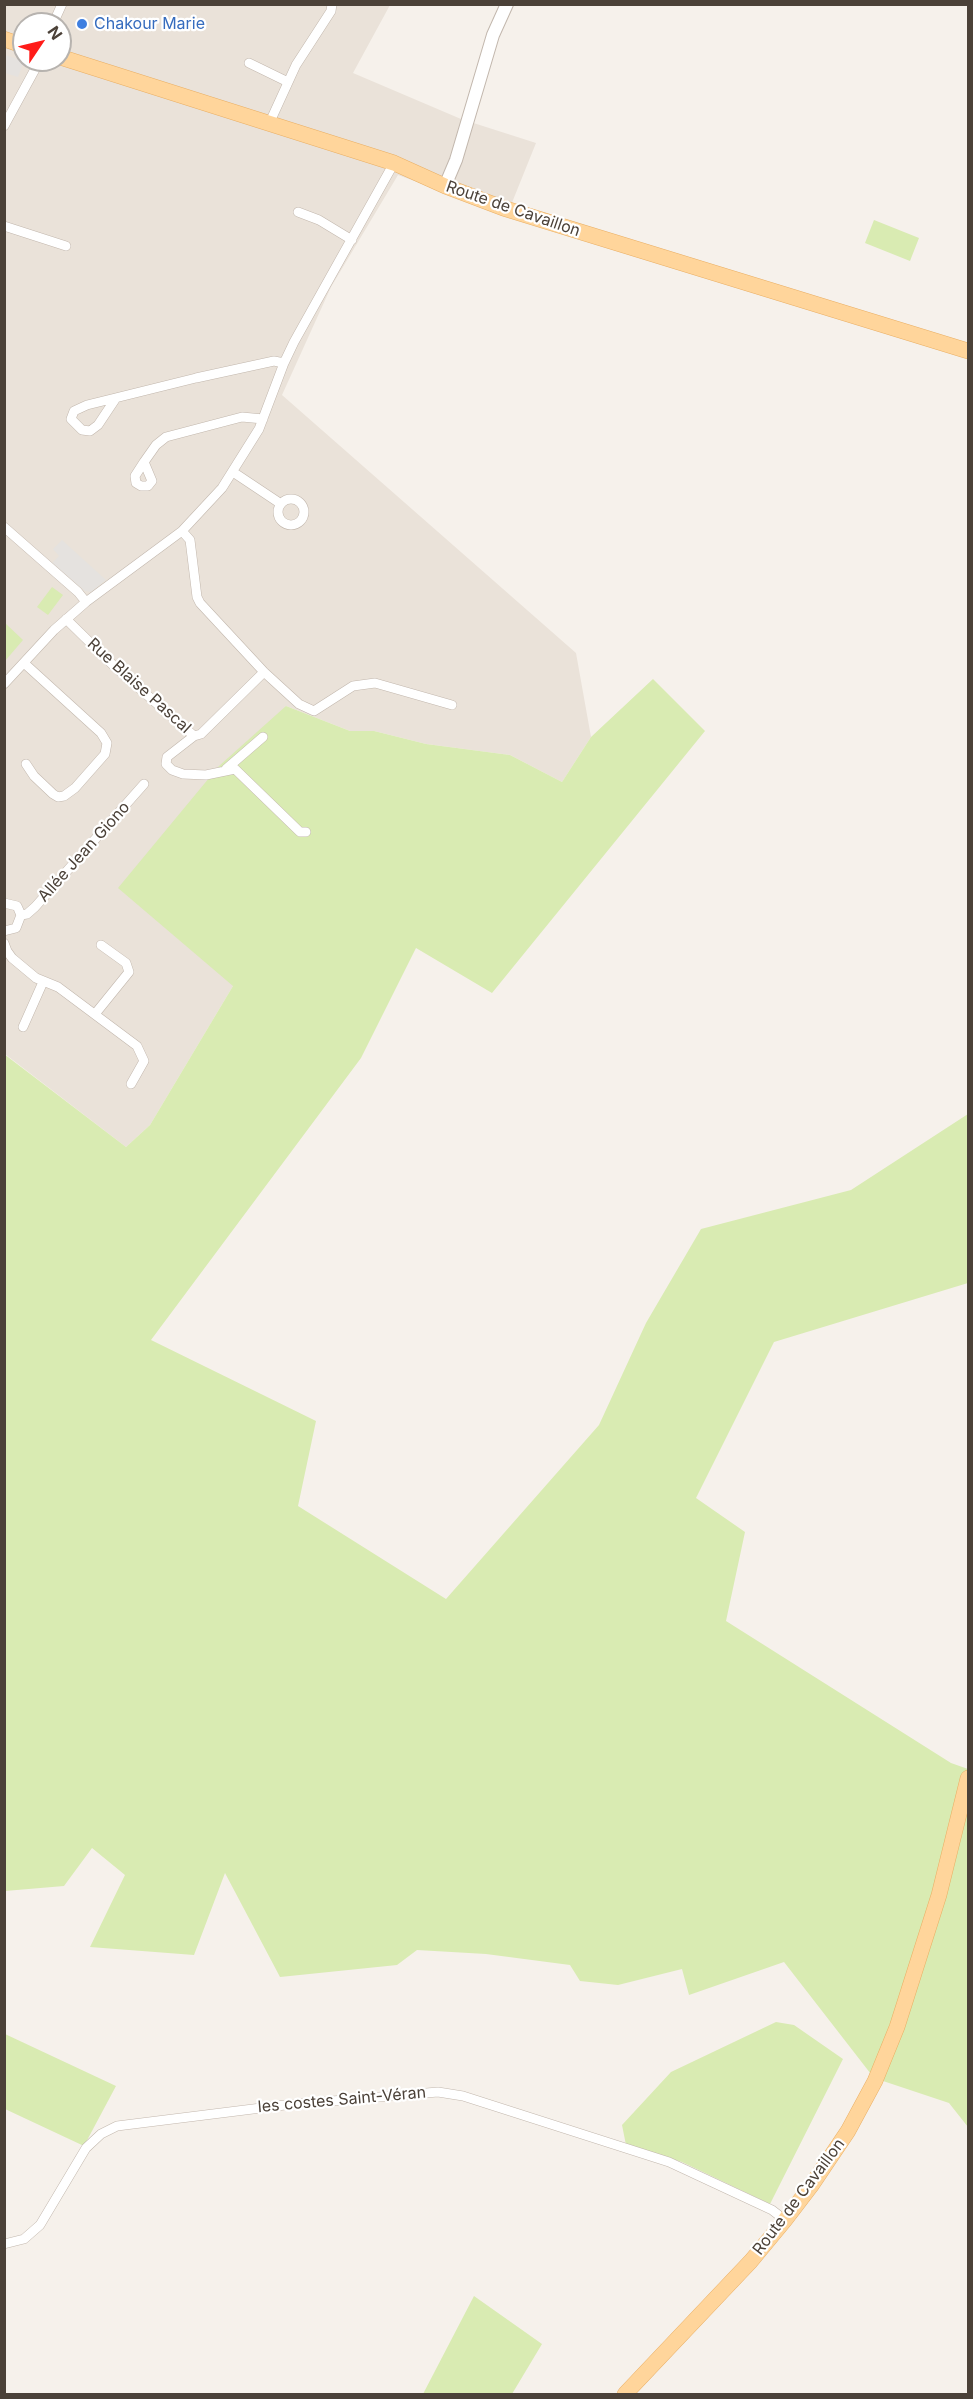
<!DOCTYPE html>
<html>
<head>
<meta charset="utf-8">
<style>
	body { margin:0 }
	#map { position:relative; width:973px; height:2399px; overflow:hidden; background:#f6f1eb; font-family:Inter,sans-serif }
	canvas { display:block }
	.frame { position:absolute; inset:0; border:6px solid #4b4138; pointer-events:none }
	.north { position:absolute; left:12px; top:12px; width:60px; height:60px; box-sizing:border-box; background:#fff; border:2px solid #b7b3af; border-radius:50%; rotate:55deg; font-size:16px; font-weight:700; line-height:24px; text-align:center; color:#4b4138 }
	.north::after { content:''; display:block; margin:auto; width:21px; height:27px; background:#ff1c19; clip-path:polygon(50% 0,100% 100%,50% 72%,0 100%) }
</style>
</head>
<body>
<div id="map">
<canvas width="973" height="2399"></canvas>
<div class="frame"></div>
<div class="north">N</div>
</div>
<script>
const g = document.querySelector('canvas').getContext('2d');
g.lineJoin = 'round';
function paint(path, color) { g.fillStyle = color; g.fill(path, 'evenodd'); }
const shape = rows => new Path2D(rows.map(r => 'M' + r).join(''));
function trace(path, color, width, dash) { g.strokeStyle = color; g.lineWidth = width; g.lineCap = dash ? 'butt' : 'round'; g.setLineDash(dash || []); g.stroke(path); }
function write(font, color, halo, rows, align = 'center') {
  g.font = font + ' Inter,sans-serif'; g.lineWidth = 4.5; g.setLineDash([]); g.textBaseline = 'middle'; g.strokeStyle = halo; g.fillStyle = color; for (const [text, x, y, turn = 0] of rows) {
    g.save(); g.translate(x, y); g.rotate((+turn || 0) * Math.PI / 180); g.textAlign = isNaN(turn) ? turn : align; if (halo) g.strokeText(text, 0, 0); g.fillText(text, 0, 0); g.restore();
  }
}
paint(shape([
	[4,5,390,5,353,73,461,119,536,143,507,215,398,175,331,287,282,395,576,653,591,737,562,782,510,755,426,744,374,731,350,731,286,706,233,986,150,1125,126,1147,5,1054],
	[24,24,60,24,60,60,24,60]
]), '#eae2d9');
paint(shape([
	[874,220,919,238,910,261,865,243],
	[52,587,63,595,48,615,37,607],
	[5,623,23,640,5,661],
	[653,679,705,731,492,993,416,948,361,1058,151,1340,316,1421,298,1506,446,1599,599,1425,646,1323,701,1229,851,1190,968,1114,968,1283,774,1342,696,1498,745,1532,726,1621,951,1763,968,1769,968,2127,949,2103,874,2078,784,1962,689,1995,682,1969,618,1985,580,1981,570,1965,486,1954,417,1950,397,1965,280,1977,225,1873,194,1955,90,1947,125,1875,92,1848,64,1886,5,1891,4,1054,126,1147,150,1125,233,986,118,888,219,766,286,706,350,731,374,731,426,744,510,755,562,782,591,737],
	[776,2022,794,2025,843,2059,770,2204,682,2162,626,2145,622,2125,671,2072],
	[5,2034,116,2086,84,2146,5,2109],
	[474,2296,542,2344,512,2394,423,2394]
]), '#d9ebb2');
paint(shape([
	[5,55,24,61,18,77,5,73],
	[62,540,106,580,91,592,85,591,52,563,59,556,53,549]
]), '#e5e2df');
const minor = shape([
	[53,24,62,4],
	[249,63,288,82],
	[269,124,296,65,331,11,332,4],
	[4,126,40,60],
	[298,212,319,220,352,240],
	[4,226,66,246],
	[116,398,98,425,90,431,82,430,71,419,74,411,87,405,196,378,274,361,284,363],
	[144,462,152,481,148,486,141,486,136,483,135,476,144,462,156,445,166,437,242,417,263,419],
	[233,472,281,504],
	'278 512a13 13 0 1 1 26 0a13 13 0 1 1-26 0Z',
	[4,527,78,592,86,602],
	[182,531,190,540,197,597,200,603,264,672,299,704,314,711,353,686,375,683,452,705],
	[66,619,115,667,194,736,201,734,264,672],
	[24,663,101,733,107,743,105,754,75,788,64,796,58,797,53,794,34,776,26,764],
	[4,684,54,630,86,602,182,531,222,488,259,429,284,363,294,342,394,163],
	[194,736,167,757,166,764,172,770,183,774,206,775,235,769,300,832,306,832],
	[226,769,263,737],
	[4,903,17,906,21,915,16,928,4,931],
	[21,915,27,914,35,907,144,784],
	[4,943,7,951,12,958,36,978,58,987,137,1046,144,1061,131,1084],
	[95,1014,129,972,126,963,101,945],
	[23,1027,43,982],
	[4,2244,24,2239,40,2225,86,2148,101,2134,117,2126,285,2105,438,2092,463,2096,669,2162,772,2210,785,2220]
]);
const tertiary = shape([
	[445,186,456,160,493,35,507,4]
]);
const primary = shape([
	[4,39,24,46],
	[60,57,394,163,445,186,503,208,968,351],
	[625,2394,751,2261,785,2220,811,2186,848,2131,875,2081,897,2027,939,1895,968,1778]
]);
trace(minor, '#c2b7ad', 10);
trace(tertiary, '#c2b7ad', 14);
trace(primary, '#e9af65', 16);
trace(minor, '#fff', 9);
trace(tertiary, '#fff', 12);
trace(primary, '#ffd59b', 15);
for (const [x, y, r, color] of [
	[82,24,6,"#3f7fe0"]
]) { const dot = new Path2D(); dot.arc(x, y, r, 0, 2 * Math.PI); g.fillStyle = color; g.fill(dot); trace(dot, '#fff', 2); }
write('16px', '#366cbe', '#fff', [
	["Chakour Marie",94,24]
], 'left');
write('16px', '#4b4138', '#fff', [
	["Route de Cavaillon",513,209,19],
	["Rue Blaise Pascal",139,686,42],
	["Allée Jean Giono",84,852,-48],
	["les costes Saint-Véran",342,2100,-5],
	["Route de Cavaillon",799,2197,-53]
]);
</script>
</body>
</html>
